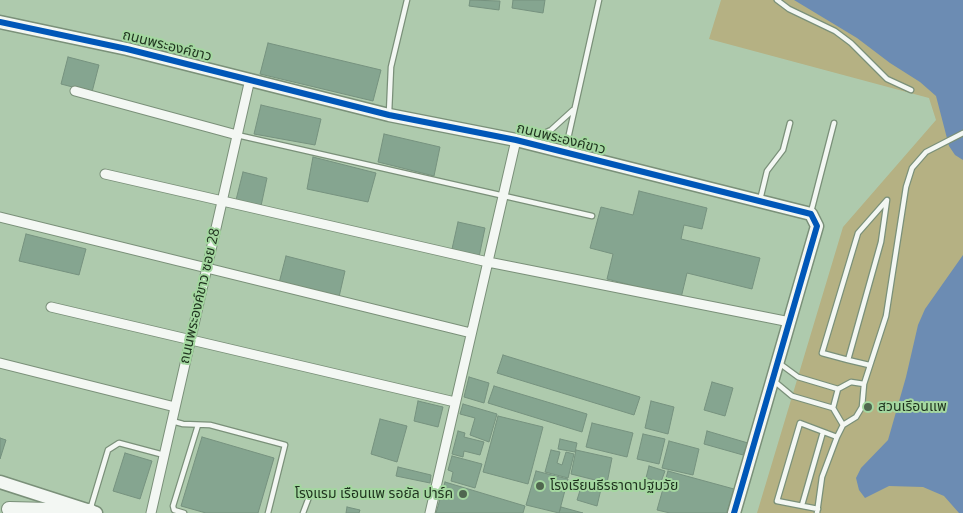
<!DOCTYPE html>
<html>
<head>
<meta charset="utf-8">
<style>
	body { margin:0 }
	canvas { display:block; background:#aecaad }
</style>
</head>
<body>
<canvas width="963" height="513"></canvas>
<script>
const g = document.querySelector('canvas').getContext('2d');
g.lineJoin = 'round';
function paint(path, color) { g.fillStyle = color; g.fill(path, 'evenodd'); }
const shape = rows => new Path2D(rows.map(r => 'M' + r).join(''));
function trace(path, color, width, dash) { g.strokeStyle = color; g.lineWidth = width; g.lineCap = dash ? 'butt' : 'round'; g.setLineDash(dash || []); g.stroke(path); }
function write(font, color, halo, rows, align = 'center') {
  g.font = font + ' "Open Sans","Noto Sans Thai",sans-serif'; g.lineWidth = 4; g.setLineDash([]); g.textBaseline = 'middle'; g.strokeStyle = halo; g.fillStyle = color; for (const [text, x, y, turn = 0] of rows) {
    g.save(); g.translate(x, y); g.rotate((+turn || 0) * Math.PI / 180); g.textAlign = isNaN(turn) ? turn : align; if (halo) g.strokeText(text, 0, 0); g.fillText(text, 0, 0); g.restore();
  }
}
paint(shape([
	[721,0,963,0,963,513,757,513,843,227,936,120,929,98,709,39]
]), '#b5b183');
paint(shape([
	[794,0,963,0,963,160,955,155,949,146,936,96,920,82,890,63,857,38],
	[963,255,963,513,959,513,944,496,923,487,889,486,865,498,859,490,856,478,861,468,888,440,906,377,918,325,925,309]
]), '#6c8cb3');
const building = shape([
	[470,0,500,1,499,10,469,6,470,0],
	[513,0,545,0,543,13,512,8,513,0],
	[268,43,381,70,373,101,260,74,268,43],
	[68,57,99,65,92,92,61,84,68,57],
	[261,105,321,119,315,145,254,134,261,105],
	[384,134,440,147,434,176,378,162,384,134],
	[313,157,376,173,368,202,307,189,313,157],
	[243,172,267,178,261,206,236,200,243,172],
	[639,191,707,208,702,229,684,225,681,239,760,258,752,289,687,273,681,298,607,279,613,254,590,248,601,207,633,215,639,191],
	[458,222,485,228,479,257,452,249,458,222],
	[26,234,86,249,79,275,19,261,26,234],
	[286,256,345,271,339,297,279,283,286,256],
	[503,355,640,397,634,415,497,373,503,355],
	[469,377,489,383,484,403,464,397,469,377],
	[712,382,733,388,725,416,704,410,712,382],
	[494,386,587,414,582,432,488,403,494,386],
	[418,401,443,407,438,427,414,421,418,401],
	[651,401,674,407,668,434,645,428,651,401],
	[463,404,497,414,489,442,470,435,475,418,460,414,463,404],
	[498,416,543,427,528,484,483,472,498,416],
	[380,419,407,426,397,462,371,454,380,419],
	[592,423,633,433,627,457,586,447,592,423],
	[458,431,465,433,464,437,484,442,480,455,464,451,463,457,452,454,458,431],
	[707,431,748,443,743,455,704,444,707,431],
	[643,434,665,439,659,464,637,459,643,434],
	[202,437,274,458,258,513,206,513,181,506,202,437],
	[0,438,6,440,0,459,0,438],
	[560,439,577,443,575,452,558,449,560,439],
	[669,441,699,449,693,475,662,468,669,441],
	[551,450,560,452,557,463,562,465,566,452,574,454,568,478,545,472,551,450],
	[576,450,612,458,607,483,571,474,576,450],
	[125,453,152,461,140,499,113,491,125,453],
	[452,456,482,464,475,488,451,481,453,472,448,470,452,456],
	[649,466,665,471,661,482,646,478,649,466],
	[398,467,431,475,430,483,396,476,398,467],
	[536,471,568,479,559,513,526,505,536,471],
	[668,471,734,489,727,513,670,513,657,510,668,471],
	[445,482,525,506,523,513,436,513,445,482],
	[582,484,601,489,597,506,577,500,582,484],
	[347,507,360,510,359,513,346,513,347,507],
	[561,507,583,513,559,513,561,507]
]);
paint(building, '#85a590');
trace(building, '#76927f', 1);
const lane = shape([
	[777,0,789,9,835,31,851,43,887,79,911,90],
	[389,113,391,67,407,0],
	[237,135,592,216],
	[529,140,551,130,573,110],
	[565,152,599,0],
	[760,200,767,171,783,150,790,123],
	[811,212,834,123],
	[848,360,881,242,887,200,858,233,822,353,848,360,869,365],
	[779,363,798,377,838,389],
	[774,381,792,396,833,408],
	[172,421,183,424,210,425,285,445,268,513],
	[843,425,833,408,838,389,851,382,864,384],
	[802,505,823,432],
	[818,509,777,501,800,423,837,437],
	[90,510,108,450,119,443,164,455],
	[184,513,174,510,173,506,198,425],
	[303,513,309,497],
	[817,513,822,477,837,437,843,425,856,417,862,407,864,384,886,316,906,187,912,168,926,152,963,133]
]);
const street = shape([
	[75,91,237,135],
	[105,174,488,262,790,322],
	[0,217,471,333],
	[51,307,455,402],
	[0,363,175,407],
	[151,513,250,79],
	[430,513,516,140]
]);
const secondary = shape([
	[0,22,127,49,389,115,516,140,811,214,817,226,734,513],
	[0,482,96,513]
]);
const primary = shape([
	[9,509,90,511]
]);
trace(lane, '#7a9079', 7);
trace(street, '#7a9079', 11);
trace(secondary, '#7a9079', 15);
trace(primary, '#7a9079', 16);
trace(lane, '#f3f7f3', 4.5);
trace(street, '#f3f7f3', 9);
trace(secondary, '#f3f7f3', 12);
trace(primary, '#f3f7f3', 14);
trace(shape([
	[0,22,127,49,389,115,516,140,811,214,817,226,734,513]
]), '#0057b8', 6);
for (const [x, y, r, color] of [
	[868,407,5,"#50674f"],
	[540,486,5,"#50674f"],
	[463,494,5,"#50674f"]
]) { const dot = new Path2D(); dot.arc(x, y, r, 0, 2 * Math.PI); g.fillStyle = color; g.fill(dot); trace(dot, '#a4d7a0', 2); }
write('14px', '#1e321d', '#a4d7a0', [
	["ถนนพระองค์ขาว",167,46,14],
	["ถนนพระองค์ขาว",561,139,14],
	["ถนนพระองค์ขาว ซอย 28",200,296,-77]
]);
write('14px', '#1e321d', '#a4d7a0', [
	["สวนเรึอนเเพ",878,407],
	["โรงเรียนธีรธาดาปฐมวัย",550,486],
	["โรงแรม เรือนแพ รอยัล ปาร์ค",453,494,"right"]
], 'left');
</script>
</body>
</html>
